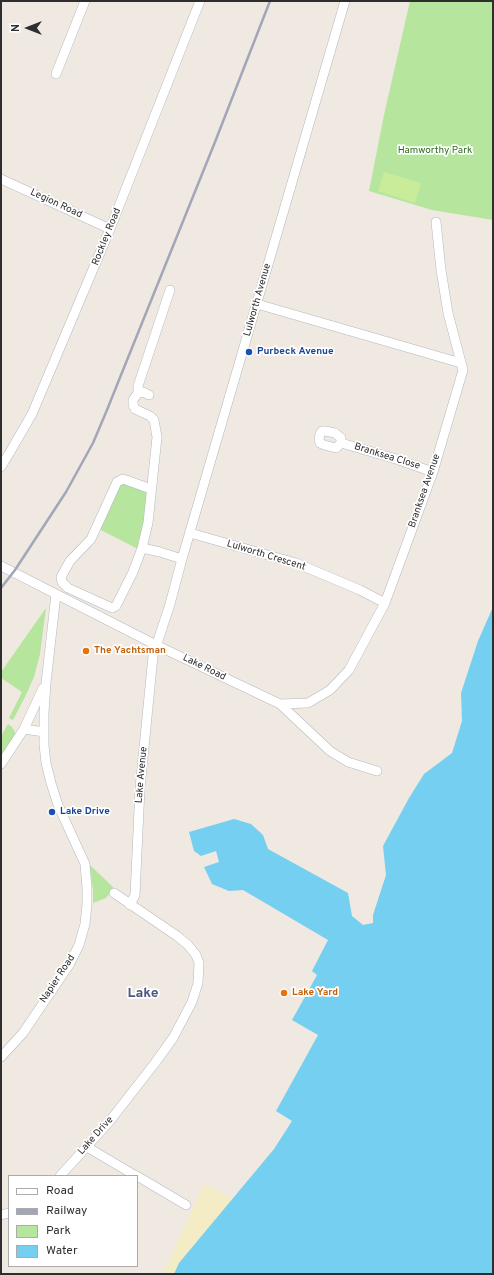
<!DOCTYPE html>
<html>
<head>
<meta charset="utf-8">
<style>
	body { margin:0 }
	#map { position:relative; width:494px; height:1275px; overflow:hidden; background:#efe9e1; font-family:Overpass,sans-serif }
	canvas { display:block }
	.frame { position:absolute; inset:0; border:2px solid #2e2e2e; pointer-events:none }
	.legend { position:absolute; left:8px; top:1175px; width:130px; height:92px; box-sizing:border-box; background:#fff; border:1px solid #ababab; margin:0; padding:5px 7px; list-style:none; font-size:12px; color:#2e2e2e }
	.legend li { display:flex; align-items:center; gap:8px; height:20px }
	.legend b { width:20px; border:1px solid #ababab }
	.north { position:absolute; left:8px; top:8px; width:40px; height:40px; -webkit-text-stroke:3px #fff; paint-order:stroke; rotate:270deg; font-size:11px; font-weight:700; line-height:16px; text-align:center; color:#2e2e2e }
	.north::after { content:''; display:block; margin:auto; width:14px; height:18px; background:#2e2e2e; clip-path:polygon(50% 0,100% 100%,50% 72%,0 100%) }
</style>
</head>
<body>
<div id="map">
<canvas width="494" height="1275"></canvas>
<div class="frame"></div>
<ul class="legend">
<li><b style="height:5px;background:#fff"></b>Road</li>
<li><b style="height:5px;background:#a3a6b8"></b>Railway</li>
<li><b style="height:11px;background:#b6e59e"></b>Park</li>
<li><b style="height:11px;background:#75cff0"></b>Water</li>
</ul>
<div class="north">N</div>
</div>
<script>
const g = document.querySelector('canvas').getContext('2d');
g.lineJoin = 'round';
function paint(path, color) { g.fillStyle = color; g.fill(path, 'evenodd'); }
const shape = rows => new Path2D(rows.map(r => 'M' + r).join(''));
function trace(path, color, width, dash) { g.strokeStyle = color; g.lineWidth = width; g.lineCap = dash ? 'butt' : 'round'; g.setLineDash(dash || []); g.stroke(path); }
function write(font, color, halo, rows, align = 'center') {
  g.font = font + ' Overpass,sans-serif'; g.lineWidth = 3.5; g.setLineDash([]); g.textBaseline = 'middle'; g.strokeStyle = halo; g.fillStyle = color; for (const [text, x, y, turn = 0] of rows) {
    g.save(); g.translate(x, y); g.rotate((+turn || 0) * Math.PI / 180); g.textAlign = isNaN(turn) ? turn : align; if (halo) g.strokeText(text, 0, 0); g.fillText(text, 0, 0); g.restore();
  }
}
paint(shape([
	[410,1,493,1,493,220,432,210,369,191,384,115],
	[122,483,146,491,148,495,148,505,138,549,97,528],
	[46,608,40,654,34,677,26,695,13,720,9,718,22,692,1,678,1,672],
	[8,724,12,727,15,732,15,737,1,759,1,736],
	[90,865,114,888,106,898,93,903,93,891]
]), '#b6e59e');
paint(shape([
	[204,1184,239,1203,193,1274,163,1274]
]), '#f3ecc5');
paint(shape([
	[384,172,421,183,415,203,378,191]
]), '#c9ec9a');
paint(shape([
	[493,607,493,1274,174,1274,179,1263,274,1149,292,1121,276,1111,318,1035,292,1020,317,975,312,971,328,940,243,890,229,891,212,884,204,867,219,862,216,851,201,856,194,851,189,832,234,819,251,824,263,835,268,849,348,893,352,916,363,925,373,923,373,915,386,875,383,846,409,798,424,774,452,753,462,721,461,693,478,641]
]), '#75cff0');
const minor = shape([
	[56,74,85,1],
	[1,179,110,229],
	[257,304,461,363],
	[138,393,138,386,170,290],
	[149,395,143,392,138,393,133,400,133,404,135,409,150,416,154,420,157,437,148,523,142,548,133,572,116,606,112,608,68,588,62,582,61,577,70,561,91,539,117,482,123,479,126,480,151,489],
	[341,443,341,438,335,433,325,431,322,431,320,434,319,440,320,443,324,445,336,448,341,443,393,458,433,472],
	[1,467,10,452,32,414,110,229,200,1],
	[190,533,296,563,360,590,385,603],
	[142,548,160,552,182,559],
	[1,566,156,645,280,704,330,751,348,762,377,771],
	[280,704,308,703,330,690,349,670,385,603,433,472,463,370,448,313,441,270,436,222],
	[24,729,44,732],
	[1,764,24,729,43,688],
	[130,905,135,895,140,788,153,656,170,604,182,559,345,1],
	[1,1057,23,1033,69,965,79,945,85,924,87,904,87,888,85,864,58,805,51,783,46,763,44,745,44,713,46,683,56,594],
	[87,1147,136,1176],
	[60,1176,109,1122,155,1063,173,1038,192,1002,198,983,199,963,196,955,188,945,177,936,114,893],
	[137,1176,186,1205],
	[1,1215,9,1213]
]);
trace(minor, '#b4b7c1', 10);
trace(minor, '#fff', 9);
trace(shape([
	[1,588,15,570,66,492,93,443,107,410,119,380,215,142,270,1]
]), '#a3a6b8', 2.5);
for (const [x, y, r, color] of [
	[249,352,4,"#1a4fb4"],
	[86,651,4,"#e8710a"],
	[52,812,4,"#1a4fb4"],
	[284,993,4,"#e8710a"]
]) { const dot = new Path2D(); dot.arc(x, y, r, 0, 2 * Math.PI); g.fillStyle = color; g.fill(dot); trace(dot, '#fff', 1.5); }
write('10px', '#2c6e1b', '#fff', [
	["Hamworthy Park",435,151]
]);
write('10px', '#2e2e2e', '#fff', [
	["Legion Road",56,204,25],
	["Rockley Road",107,237,-68],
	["Lulworth Avenue",258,300,-74],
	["Branksea Close",387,457,17],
	["Branksea Avenue",425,491,-71],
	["Lulworth Crescent",266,556,17],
	["Lake Road",204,668,26],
	["Lake Avenue",142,775,-85],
	["Napier Road",58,979,-57],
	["Lake Drive",96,1136,-48]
]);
write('bold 10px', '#164399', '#fff', [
	["Purbeck Avenue",257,352],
	["Lake Drive",60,812]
], 'left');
write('bold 10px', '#c56008', '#fff', [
	["The Yachtsman",94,651],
	["Lake Yard",292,993]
], 'left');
write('bold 14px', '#4d5680', '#fff', [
	["Lake",143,994]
]);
</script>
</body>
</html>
